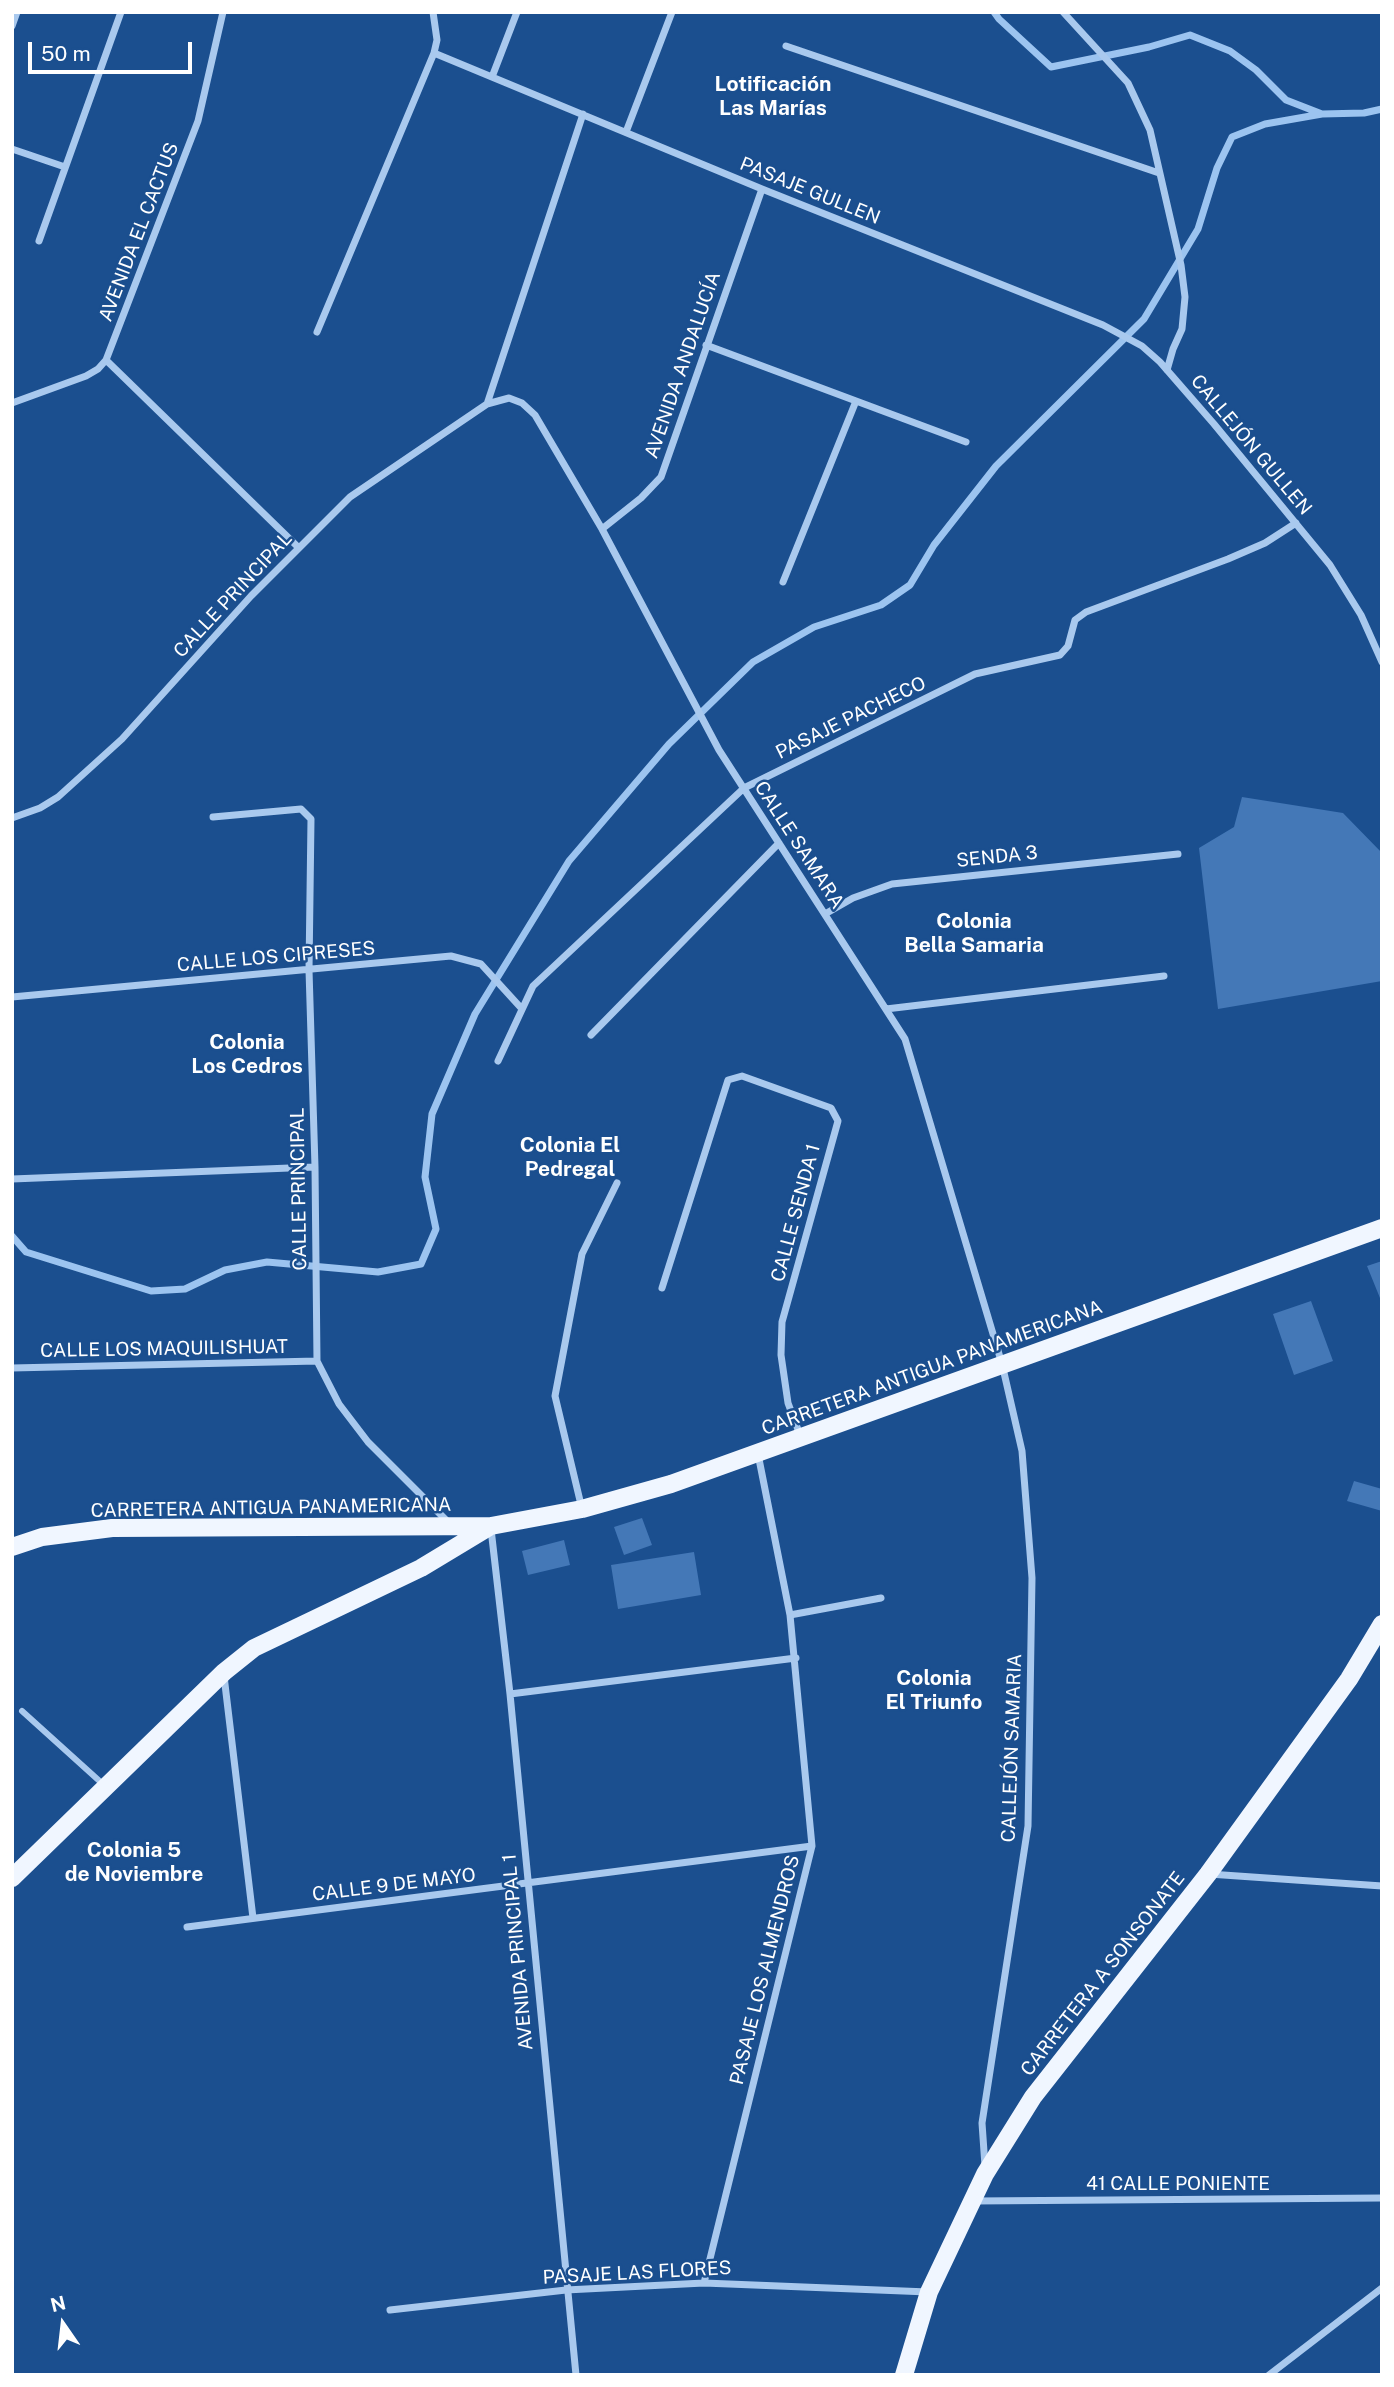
<!DOCTYPE html>
<html>
<head>
<meta charset="utf-8">
<style>
	body { margin:0 }
	#map { position:relative; width:1394px; height:2387px; overflow:hidden; background:#1b4f8f; font-family:"Public Sans",sans-serif }
	canvas { display:block }
	.frame { position:absolute; inset:0; border:14px solid #fff; pointer-events:none }
	.north { position:absolute; left:28px; top:2289px; width:70px; height:70px; -webkit-text-stroke:5px #1b4f8f; paint-order:stroke; rotate:346deg; font-size:19px; font-weight:700; line-height:28px; text-align:center; color:#fff }
	.north::after { content:''; display:block; margin:auto; width:24px; height:32px; background:#fff; clip-path:polygon(50% 0,100% 100%,50% 72%,0 100%) }
	.scale { position:absolute; left:28px; top:42px; width:164px; height:32px; box-sizing:border-box; border:4px solid #fff; border-top:0; padding-left:9px; font-size:21px; line-height:24px; white-space:nowrap; color:#fff; -webkit-text-stroke:5px #1b4f8f; paint-order:stroke }
</style>
</head>
<body>
<div id="map">
<canvas width="1394" height="2387"></canvas>
<div class="frame"></div>
<div class="north">N</div>
<div class="scale">50 m</div>
</div>
<script>
const g = document.querySelector('canvas').getContext('2d');
g.lineJoin = 'round';
const shape = rows => new Path2D(rows.map(r => 'M' + r).join(''));
function trace(path, color, width, dash) { g.strokeStyle = color; g.lineWidth = width; g.lineCap = dash ? 'butt' : 'round'; g.setLineDash(dash || []); g.stroke(path); }
function paint(path, color) { g.fillStyle = color; g.fill(path, 'evenodd'); }
function write(font, color, halo, rows, align = 'center') {
  g.font = font + ' "Public Sans",sans-serif'; g.lineWidth = 5; g.setLineDash([]); g.textBaseline = 'middle'; g.strokeStyle = halo; g.fillStyle = color; for (const [text, x, y, turn = 0] of rows) {
    g.save(); g.translate(x, y); g.rotate((+turn || 0) * Math.PI / 180); g.textAlign = isNaN(turn) ? turn : align; if (halo) g.strokeText(text, 0, 0); g.fillText(text, 0, 0); g.restore();
  }
}
trace(shape([
	[994,12,999,19,1051,67,1149,47,1190,35,1230,51,1256,70,1286,100,1322,114,1364,113,1382,109],
	[12,1236,26,1252,151,1291,185,1289,225,1270,267,1262,378,1272,421,1264,436,1229,425,1177,432,1114,475,1014,569,861,669,744,753,662,814,627,881,605,910,585,934,545,996,466,1144,319,1198,229,1217,168,1232,137,1265,124,1322,114]
]), '#9cc4f0', 7);
paint(shape([
	[1242,797,1343,813,1382,853,1382,981,1218,1009,1199,848,1234,827],
	[1382,1261,1382,1303,1367,1266],
	[1311,1301,1333,1361,1294,1375,1273,1314],
	[1354,1481,1382,1489,1382,1511,1347,1501],
	[642,1518,652,1545,624,1555,614,1527],
	[564,1540,570,1565,528,1575,522,1551],
	[694,1552,701,1595,618,1609,611,1565]
]), '#4478b7');
trace(shape([
	[22,1711,105,1786]
]), '#a9c9ee', 6);
trace(shape([
	[1063,12,1128,83,1150,130,1181,265,1185,297,1182,329,1173,349,1167,370],
	[12,26,17,12],
	[786,46,1159,173],
	[434,53,762,189,1103,325,1142,346,1160,362,1214,424,1330,565,1361,615,1382,662],
	[492,77,517,12],
	[626,132,672,12],
	[12,149,65,167],
	[39,241,121,12],
	[317,332,434,53,437,40,433,12],
	[706,345,966,442],
	[106,360,299,548],
	[12,403,86,376,98,369,106,360,198,121,223,12],
	[487,404,583,114],
	[602,529,641,498,661,477,762,189],
	[783,582,856,401],
	[213,817,301,809,311,819,309,970,315,1167,317,1361,339,1404,368,1442,450,1524],
	[12,818,40,808,58,797,122,739,251,596,350,497,487,404,509,398,522,403,535,415,602,529,719,750,905,1039,1002,1364,1022,1451,1032,1578,1028,1826,982,2123,985,2166],
	[825,914,853,898,892,884,1178,854],
	[12,997,451,956,481,964,522,1009],
	[886,1009,1164,976],
	[591,1035,779,843],
	[498,1061,533,986,744,788,975,674,1060,655,1068,646,1075,620,1086,612,1228,559,1265,543,1296,523],
	[12,1179,315,1167],
	[662,1288,728,1080,742,1076,831,1108,838,1121,782,1322,781,1355,788,1403,800,1435],
	[12,1368,317,1361],
	[582,1509,555,1396,582,1254,617,1183],
	[491,1529,510,1694,576,2375],
	[790,1615,881,1598],
	[224,1676,253,1918],
	[510,1694,796,1658],
	[1209,1874,1382,1886],
	[187,1927,812,1846],
	[974,2201,1382,2198],
	[704,2283,812,1846,790,1615,758,1454],
	[390,2310,566,2290,704,2283,928,2292],
	[1269,2375,1382,2288]
]), '#a9c9ee', 7);
trace(shape([
	[12,1547,42,1537,112,1528,491,1526,582,1509,671,1484,1382,1228],
	[12,1878,224,1672,254,1648,421,1568,489,1527],
	[904,2375,929,2292,985,2174,1033,2097,1208,1874,1349,1679,1382,1624]
]), '#f0f6ff', 18);
write('19px', '#fff', '#1b4f8f', [
	["PASAJE GULLEN",810,191,22],
	["AVENIDA EL CACTUS",139,232,-69],
	["AVENIDA ANDALUCÍA",683,365,-71],
	["CALLEJÓN GULLEN",1251,445,50],
	["CALLE PRINCIPAL",233,595,-47],
	["PASAJE PACHECO",851,718,-26],
	["CALLE SAMARA",799,845,57],
	["SENDA 3",997,857,-6],
	["CALLE LOS CIPRESES",276,957,-5],
	["CALLE PRINCIPAL",299,1189,-91],
	["CALLE SENDA 1",796,1213,-75],
	["CALLE LOS MAQUILISHUAT",164,1349,-1],
	["CARRETERA ANTIGUA PANAMERICANA",932,1368,-20],
	["CARRETERA ANTIGUA PANAMERICANA",271,1508,-1],
	["CALLEJÓN SAMARIA",1012,1748,-88],
	["CALLE 9 DE MAYO",394,1885,-7],
	["AVENIDA PRINCIPAL 1",518,1952,-95],
	["PASAJE LOS ALMENDROS",765,1970,-76],
	["CARRETERA A SONSONATE",1103,1974,-52],
	["41 CALLE PONIENTE",1178,2184],
	["PASAJE LAS FLORES",637,2273,-3]
]);
write('bold 21px', '#fff', '#1b4f8f', [
	["Lotificación",773,85],
	["Las Marías",773,109],
	["Colonia",974,922],
	["Bella Samaria",974,946],
	["Colonia",247,1043],
	["Los Cedros",247,1067],
	["Colonia El",570,1146],
	["Pedregal",570,1170],
	["Colonia",934,1679],
	["El Triunfo",934,1703],
	["Colonia 5",134,1851],
	["de Noviembre",134,1875]
]);
</script>
</body>
</html>
